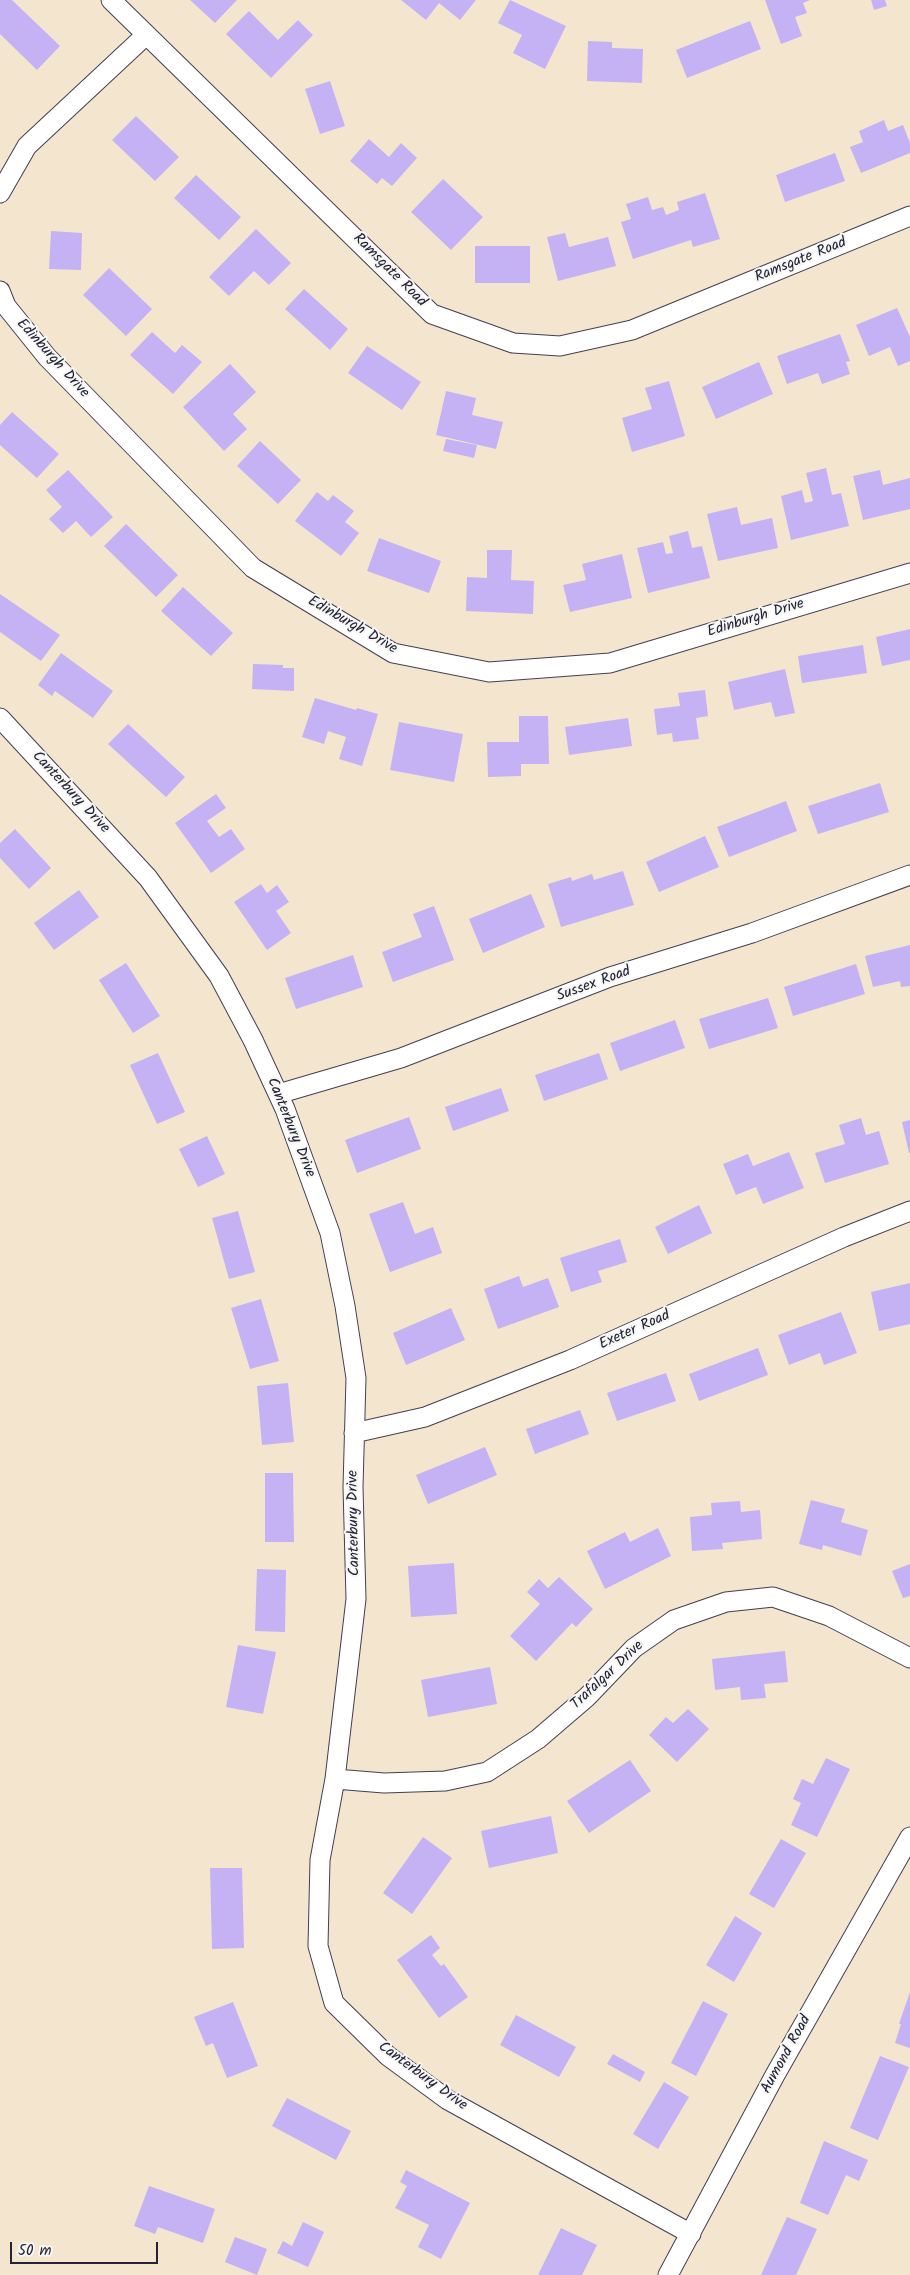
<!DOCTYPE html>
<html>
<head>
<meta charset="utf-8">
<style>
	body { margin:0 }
	#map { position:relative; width:910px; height:2275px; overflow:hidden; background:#f4e5cf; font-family:Kalam,sans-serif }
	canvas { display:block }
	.scale { position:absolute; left:10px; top:2242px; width:148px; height:22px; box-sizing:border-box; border:2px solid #22223b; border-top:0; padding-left:6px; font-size:15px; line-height:18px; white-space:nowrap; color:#22223b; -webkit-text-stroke:4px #f6f6f2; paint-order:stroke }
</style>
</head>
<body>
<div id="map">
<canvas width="910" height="2275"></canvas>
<div class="scale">50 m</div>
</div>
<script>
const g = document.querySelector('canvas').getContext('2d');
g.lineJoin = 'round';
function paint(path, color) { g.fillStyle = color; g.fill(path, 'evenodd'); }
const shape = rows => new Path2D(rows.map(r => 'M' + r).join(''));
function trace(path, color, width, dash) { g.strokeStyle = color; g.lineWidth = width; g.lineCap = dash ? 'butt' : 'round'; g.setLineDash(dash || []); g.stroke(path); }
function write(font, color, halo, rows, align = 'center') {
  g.font = font + ' Kalam,sans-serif'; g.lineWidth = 4; g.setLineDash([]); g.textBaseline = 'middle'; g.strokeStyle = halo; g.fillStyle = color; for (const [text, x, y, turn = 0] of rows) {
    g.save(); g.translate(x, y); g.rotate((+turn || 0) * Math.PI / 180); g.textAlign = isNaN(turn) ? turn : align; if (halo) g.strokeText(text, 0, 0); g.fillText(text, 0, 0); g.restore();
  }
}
paint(shape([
	[0,0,12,0,60,46,37,70,0,34],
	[190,0,237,0,215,23],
	[401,0,476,0,460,20,439,3,426,20],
	[510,0,566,26,545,69,513,53,522,35,498,23],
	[765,0,810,0,803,3,807,13,795,17,802,36,781,44],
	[871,0,885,0,887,6,874,10],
	[249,11,278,40,298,20,313,35,271,78,226,34],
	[750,21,761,49,687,78,676,50],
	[588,41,612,42,612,48,643,49,642,83,587,81],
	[330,81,345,126,320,134,305,89],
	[136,116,179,157,155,181,112,140],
	[884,120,888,131,903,125,910,143,910,153,861,173,850,147,863,142,859,131],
	[369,139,389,157,401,143,417,158,392,186,382,178,377,184,350,161],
	[835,153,845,181,785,202,776,175],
	[196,175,241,217,219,240,174,198],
	[443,179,483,217,451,250,411,212],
	[705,193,720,239,693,247,691,240,633,259,621,222,631,219,626,204,648,197,652,210,663,207,666,215,679,210,677,202],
	[256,229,291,263,269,285,254,271,229,296,209,277],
	[51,231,82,233,81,270,49,269],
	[565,233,569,247,608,237,616,266,558,281,547,237],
	[475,246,530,246,530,283,475,283],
	[109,268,152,309,126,336,83,295],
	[304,289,348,329,330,350,285,309],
	[897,308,910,337,910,361,898,366,890,347,869,356,856,325],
	[152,332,175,353,182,345,202,362,173,394,130,355],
	[840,334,850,361,846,362,850,374,822,384,818,373,787,384,777,356],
	[367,346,421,382,402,410,348,373],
	[759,362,773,394,716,419,702,387],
	[230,364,256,392,233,414,247,429,224,451,183,407],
	[669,381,685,436,632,452,622,418,652,409,645,388],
	[446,391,476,398,472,415,503,422,496,449,436,435],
	[12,412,59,454,37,478,0,445,0,425],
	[446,439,477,445,474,458,443,451],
	[260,441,301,480,278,504,237,466],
	[826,468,832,495,841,493,849,526,791,540,781,496,802,490,805,503,813,501,806,473],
	[68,470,113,517,91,537,76,521,63,533,49,519,62,507,46,490],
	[880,470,883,485,910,478,910,509,863,520,853,476],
	[317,492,328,501,333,495,354,511,345,522,359,533,341,556,295,521],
	[737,507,741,525,772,518,778,548,718,561,707,514],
	[126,524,178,575,156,597,104,546],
	[688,531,692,548,702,546,710,578,648,593,637,548,663,542,666,554,673,553,669,536],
	[379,538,441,561,429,593,367,571],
	[487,550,512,550,511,580,534,581,533,614,466,611,467,577,487,578],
	[622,554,632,598,570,612,563,585,586,580,582,564],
	[183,587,233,633,211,656,161,611],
	[0,594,60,635,41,661,0,632],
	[910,629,910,660,882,666,876,637],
	[863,645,867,673,802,683,798,656],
	[61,653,113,691,93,718,55,691,52,696,38,685],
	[253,664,283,665,283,668,294,668,294,691,252,689],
	[785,669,795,713,775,717,771,702,734,710,728,682],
	[705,690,708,716,696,718,699,739,673,742,672,733,657,735,654,709,680,706,678,693],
	[315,698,356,710,357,708,378,714,362,766,339,759,346,737,328,731,324,744,302,737],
	[519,716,548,716,549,764,521,764,521,776,488,777,487,742,519,742],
	[628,718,632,746,569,755,565,727],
	[399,722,463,734,454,782,390,770],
	[128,724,185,777,166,797,108,744],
	[880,783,889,812,818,834,808,806],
	[216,794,226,808,207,821,219,837,231,829,245,849,211,873,175,823],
	[786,801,797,831,729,857,717,827],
	[15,829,51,868,29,889,0,858,0,843],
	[705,836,719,867,659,892,646,862],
	[623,871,634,905,561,927,548,884,571,877,572,881,592,874,594,880],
	[261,884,267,893,277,885,289,902,276,911,291,933,267,950,234,902],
	[79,890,99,917,54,950,34,923],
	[531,894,545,927,483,953,469,919],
	[434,906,454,960,393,982,382,952,422,937,413,914],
	[910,945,910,986,901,987,900,981,873,987,865,956],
	[353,955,363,987,296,1009,285,978],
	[126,963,160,1016,133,1033,99,980],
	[856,964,865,994,793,1016,784,987],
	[768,998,778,1028,709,1049,699,1019],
	[675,1020,685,1048,620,1071,610,1043],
	[158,1053,185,1112,157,1124,130,1065],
	[599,1053,608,1079,544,1101,535,1075],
	[501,1088,509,1111,453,1131,445,1107],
	[409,1117,421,1149,357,1173,345,1140],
	[861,1118,866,1135,879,1131,889,1164,825,1183,815,1153,845,1144,839,1125],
	[910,1120,910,1153,909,1153,902,1122],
	[207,1136,225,1174,198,1187,179,1149],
	[789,1152,804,1188,763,1204,756,1187,736,1195,723,1164,748,1154,753,1166],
	[403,1202,415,1234,433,1227,442,1253,390,1272,369,1214],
	[699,1205,712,1233,668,1254,655,1227],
	[238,1211,255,1272,229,1279,212,1218],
	[620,1239,627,1262,598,1271,602,1282,571,1292,560,1258],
	[519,1276,523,1287,548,1278,559,1307,498,1329,484,1289],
	[910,1283,910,1324,879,1331,871,1292],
	[261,1299,279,1361,250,1369,231,1308],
	[451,1308,465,1340,406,1365,393,1333],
	[841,1312,857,1353,824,1365,820,1353,789,1365,778,1335],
	[758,1348,768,1375,699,1401,689,1374],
	[666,1373,676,1401,617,1421,607,1393],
	[288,1383,294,1442,262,1445,257,1386],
	[580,1410,589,1434,535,1454,526,1429],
	[485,1447,497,1475,428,1504,416,1475],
	[265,1473,293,1473,294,1542,265,1542],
	[811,1500,845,1509,841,1522,868,1530,861,1556,823,1545,822,1550,799,1544],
	[740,1501,741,1512,760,1510,762,1539,722,1543,723,1549,692,1551,690,1517,712,1515,711,1503],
	[658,1528,671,1556,605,1589,587,1551,625,1532,630,1542],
	[454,1563,457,1614,411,1617,408,1566],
	[910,1564,910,1596,903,1598,892,1571],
	[257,1569,286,1570,285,1632,255,1631],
	[559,1577,593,1609,576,1627,572,1623,536,1661,510,1636,540,1604,527,1592,539,1579,548,1588],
	[238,1645,276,1652,263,1714,226,1707],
	[785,1651,788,1682,764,1684,766,1698,741,1700,740,1687,715,1690,712,1659],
	[490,1667,497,1704,428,1717,421,1680],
	[688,1709,709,1729,677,1762,649,1735,666,1717,673,1723],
	[826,1758,850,1769,817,1837,791,1825,801,1803,793,1799,802,1779,813,1784],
	[630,1760,651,1791,589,1833,567,1801],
	[551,1816,558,1853,489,1868,481,1831],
	[423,1837,452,1858,412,1914,383,1893],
	[781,1839,806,1853,774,1908,749,1894],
	[210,1868,242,1868,244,1948,212,1949],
	[735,1916,762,1933,734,1982,706,1965],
	[431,1935,440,1948,432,1955,441,1966,444,1964,468,1997,439,2018,397,1960],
	[910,1992,910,2048,895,2043,901,2024,899,2024],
	[703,2001,728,2014,696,2076,671,2063],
	[233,2002,258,2066,227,2078,213,2043,206,2046,194,2017],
	[516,2015,576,2047,559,2077,500,2045],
	[613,2054,645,2072,640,2082,607,2064],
	[880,2056,909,2067,878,2140,850,2128],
	[664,2082,689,2097,658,2149,633,2134],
	[287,2098,351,2131,336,2160,272,2126],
	[824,2141,868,2160,859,2181,846,2175,828,2215,800,2203],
	[406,2170,470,2203,441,2259,418,2247,429,2225,395,2208,407,2186,400,2182],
	[149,2186,215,2209,203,2243,158,2227,155,2234,134,2226],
	[787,2217,817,2229,796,2275,761,2275],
	[303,2222,324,2232,308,2267,277,2253,283,2241,292,2246],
	[561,2228,597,2245,582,2275,538,2275],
	[235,2237,267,2249,257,2275,225,2262]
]), '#c5b2f4');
const minor = shape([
	[111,0,432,314,513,343,560,346,632,330,910,216],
	[0,193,27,146,146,35],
	[0,291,6,306,47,357,253,568,393,653,489,672,610,663,910,573],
	[0,718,148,878,219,976,253,1040,285,1109,330,1233,345,1306,356,1378,353,1487,356,1599,335,1779,320,1860,318,1946,334,2003,388,2056,448,2100,691,2234],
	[278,1094,401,1058,610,977,752,933,910,875],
	[354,1433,425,1417,570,1360,844,1237,910,1211],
	[335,1779,384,1783,445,1781,487,1772,538,1739,587,1697,634,1648,674,1620,726,1602,773,1597,829,1616,910,1658],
	[668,2275,775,2075,910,1837]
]);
trace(minor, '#423f51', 21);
trace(minor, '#fff', 19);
write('15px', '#22223b', '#f6f6f2', [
	["Ramsgate Road",801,261,-22],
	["Ramsgate Road",389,271,45],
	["Edinburgh Drive",52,359,48],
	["Edinburgh Drive",756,619,-17],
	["Edinburgh Drive",352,626,30],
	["Canterbury Drive",70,793,47],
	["Sussex Road",594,985,-20],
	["Canterbury Drive",290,1128,68],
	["Exeter Road",635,1331,-24],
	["Canterbury Drive",355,1523,-91],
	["Trafalgar Drive",608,1676,-43],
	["Aumond Road",787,2055,-61],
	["Canterbury Drive",422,2077,36]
]);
</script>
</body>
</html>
